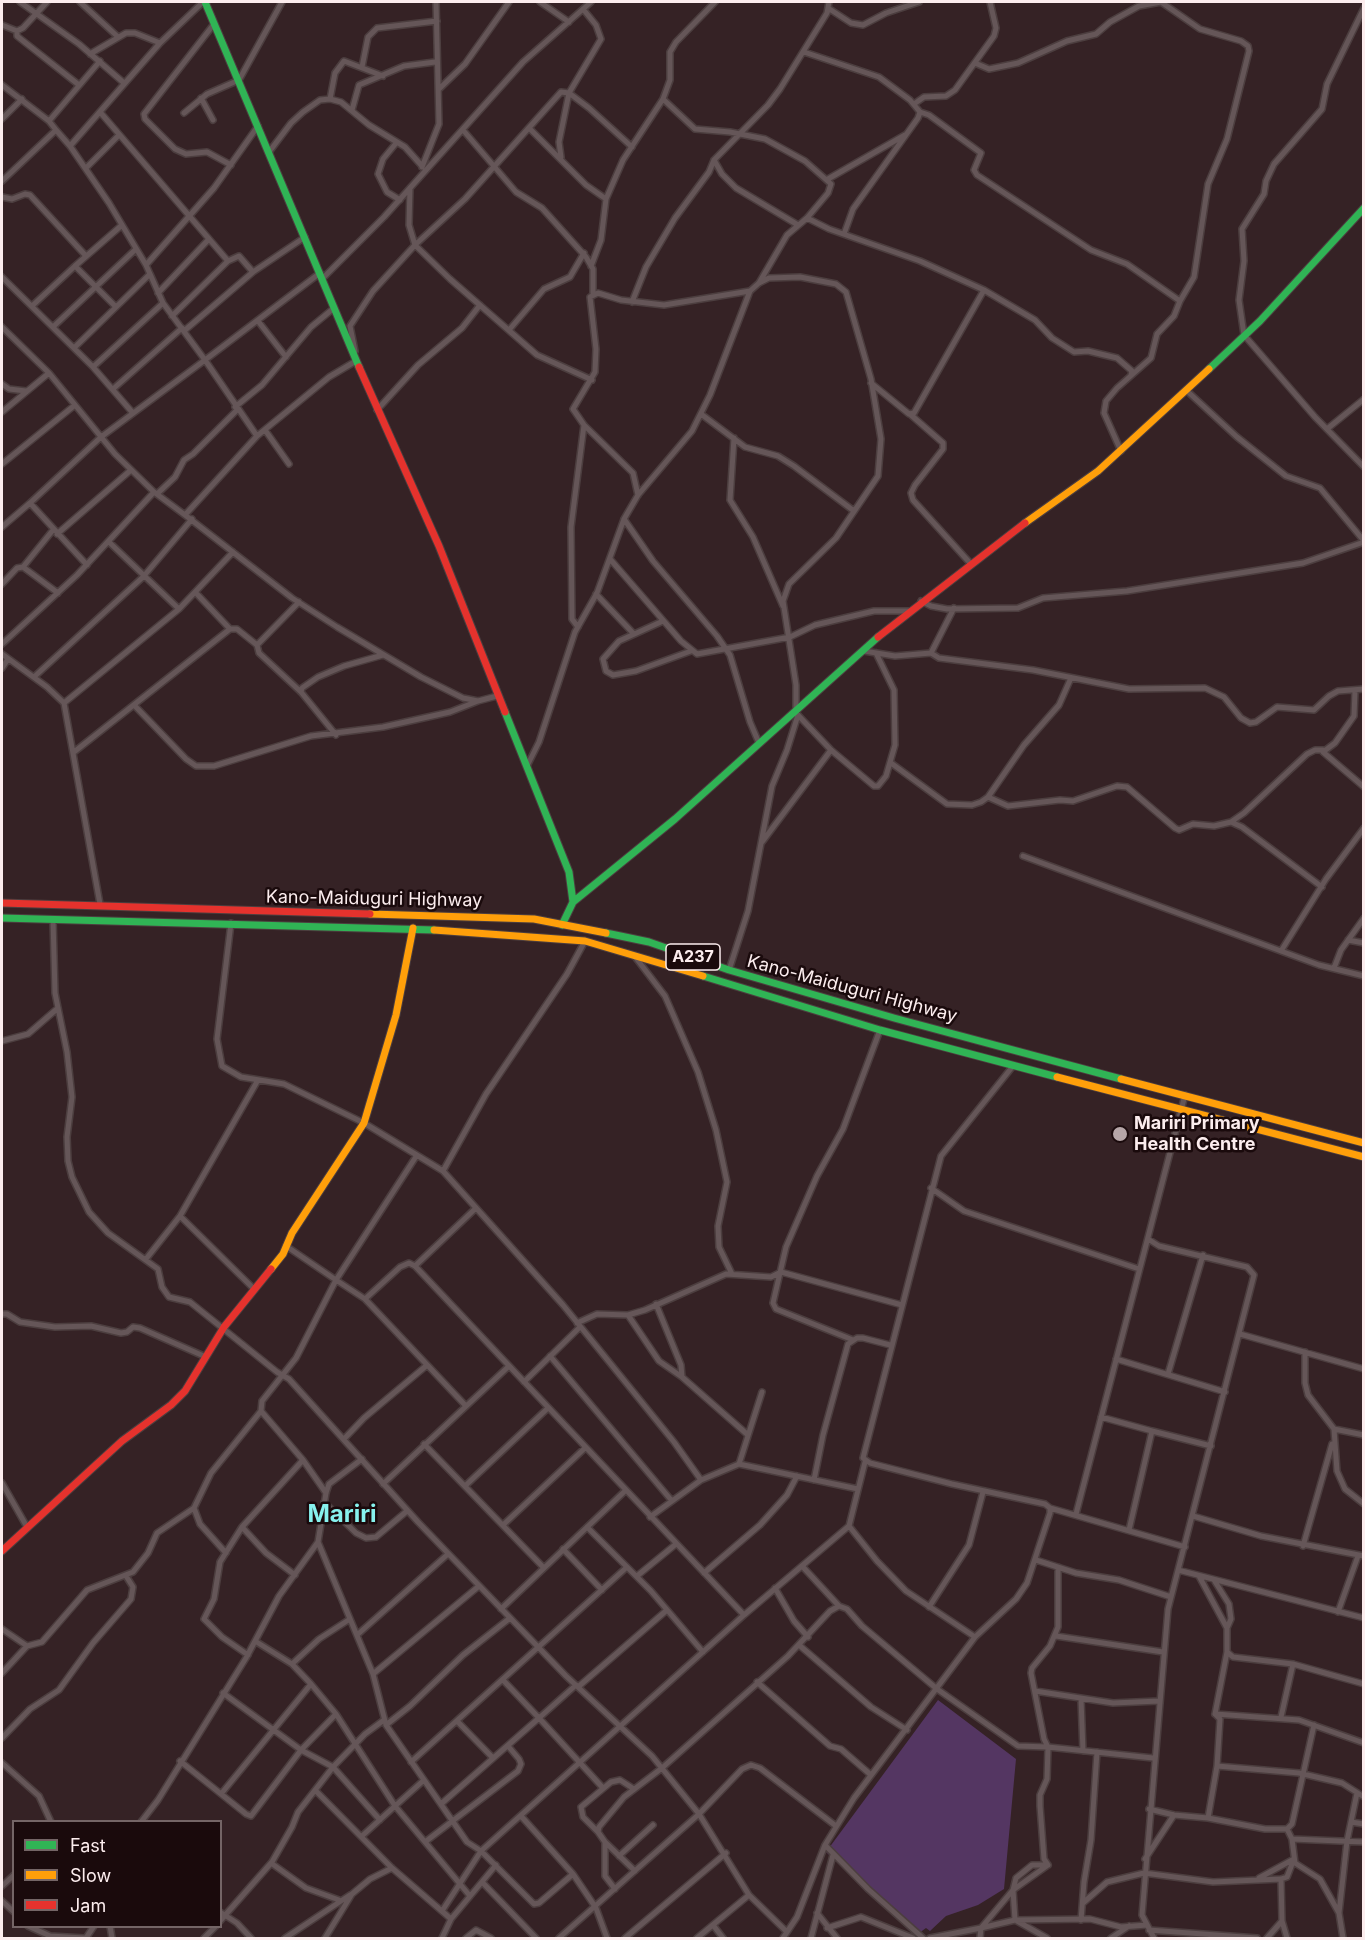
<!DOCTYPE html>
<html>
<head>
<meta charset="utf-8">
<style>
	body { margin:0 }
	#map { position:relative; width:1365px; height:1940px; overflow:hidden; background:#352225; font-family:Inter,sans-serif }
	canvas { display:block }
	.frame { position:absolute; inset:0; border:3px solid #fcedee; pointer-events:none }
	.legend { position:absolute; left:12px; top:1820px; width:210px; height:108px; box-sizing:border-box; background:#1a0a0c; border:2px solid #746566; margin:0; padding:8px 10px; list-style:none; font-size:18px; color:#fcedee }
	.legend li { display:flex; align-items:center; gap:12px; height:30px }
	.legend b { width:30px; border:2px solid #746566 }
</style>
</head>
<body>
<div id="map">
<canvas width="1365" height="1940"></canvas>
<div class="frame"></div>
<ul class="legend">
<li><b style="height:8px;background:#30b455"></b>Fast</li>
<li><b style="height:8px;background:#ff9f0a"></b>Slow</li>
<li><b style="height:8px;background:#e5322d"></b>Jam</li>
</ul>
</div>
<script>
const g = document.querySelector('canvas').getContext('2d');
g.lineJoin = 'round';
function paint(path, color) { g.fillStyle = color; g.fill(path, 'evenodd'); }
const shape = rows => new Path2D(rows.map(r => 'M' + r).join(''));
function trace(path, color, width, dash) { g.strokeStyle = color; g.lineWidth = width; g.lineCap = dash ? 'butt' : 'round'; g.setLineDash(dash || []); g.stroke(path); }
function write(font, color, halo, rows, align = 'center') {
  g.font = font + ' Inter,sans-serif'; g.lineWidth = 5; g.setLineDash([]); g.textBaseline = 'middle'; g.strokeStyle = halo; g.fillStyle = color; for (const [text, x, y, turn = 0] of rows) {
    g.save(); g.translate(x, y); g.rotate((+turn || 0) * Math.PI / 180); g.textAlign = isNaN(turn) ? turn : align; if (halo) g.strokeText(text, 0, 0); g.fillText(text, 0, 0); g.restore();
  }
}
paint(shape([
	[938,1700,1016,1759,1004,1889,978,1905,946,1916,930,1931,926,1928,915,1936,826,1852]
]), '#543662');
const street = shape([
	[20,2,79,44,124,83],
	[80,2,117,36],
	[540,2,569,22],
	[1161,2,1200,29,1241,41,1248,46,1249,51,1227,139,1208,184,1194,277,1180,301],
	[828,8,851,23,863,25,886,13,919,2],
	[1364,8,1327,84,1322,109,1274,164,1266,181,1264,194,1242,229,1244,261,1239,300,1244,335,1315,417,1364,467],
	[214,24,144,114,145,119,175,149,186,154,207,152,231,165],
	[2,25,17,31,23,28,47,2],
	[17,31,17,36,22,40,79,85],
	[804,52,879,77,910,100,920,112,918,118,853,209,844,234],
	[90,54,126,33,135,33,160,43],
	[975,63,989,69,1018,63,1067,41,1096,34,1110,22,1139,6,1161,2],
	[362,67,368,37,377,28,437,21],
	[2,85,49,121,56,130],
	[439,89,465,64,509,2],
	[201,98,213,120],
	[330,99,335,73,344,61,383,76],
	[914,104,924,97,946,96,955,90,994,36,996,28,990,2],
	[352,110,359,85,404,66,435,62],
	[100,112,228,261,172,316],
	[920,112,929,115,981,153,974,170,977,175,1091,250,1127,264,1180,301,1174,316,1157,334,1151,358,1117,388,1106,401,1104,413,1121,451],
	[184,113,207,94,239,80,282,2],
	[2,119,22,99],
	[49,121,100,61],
	[530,129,586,185,606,199],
	[463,130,516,192,542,208,586,257,593,269,593,293],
	[397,142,383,159,378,174,387,192,400,200],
	[269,152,291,123,303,112,320,100,330,99,341,102,369,125,405,147,422,166],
	[561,157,559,142,569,93,601,39,596,25,583,9],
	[714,160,722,174,736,188,798,225],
	[422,167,439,124,436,2],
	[86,168,119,135],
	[828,179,905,135],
	[2,181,56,130,70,146],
	[410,188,409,225,415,245,450,279,537,355,592,380],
	[2,197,12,199,25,194,30,195,86,256],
	[807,218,829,229,920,261,984,290,1035,320,1052,338,1074,352,1088,351,1117,358,1132,371,1131,375],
	[228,261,239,256,253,272],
	[146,265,109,203,70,146,160,43,203,2],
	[75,266,122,225],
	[591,266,601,240,606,199,623,160,663,99,670,80,670,52,676,42,715,2],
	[2,277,93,367,132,412],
	[322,279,384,217,523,62,591,2],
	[759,283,769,278,800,277,836,284,846,292,871,379,881,439,878,476,836,538,789,584,783,601,796,685,796,713,831,750,874,786,878,786,886,776,895,745,894,690,876,653],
	[158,293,209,239],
	[632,302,646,267,675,218,709,172,714,160,768,105,780,89,827,13,829,2],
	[32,306,75,266,116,307],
	[258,321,286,357],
	[54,326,136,249],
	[2,327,49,373,115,454,154,492,185,515,257,436,329,377,356,361],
	[509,330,544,289,570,277,584,253],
	[184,331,253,272,305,237],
	[74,348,150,274,146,265,214,188,258,126],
	[355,351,350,326,373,291,415,245,465,199,561,92,569,93,589,108,632,147],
	[93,367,163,303],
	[871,383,909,414,914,413,984,290],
	[2,384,9,389,26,391],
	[113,389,182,328],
	[1186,390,1237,437,1286,476,1320,488,1364,541],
	[235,407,262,385,311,327,334,308],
	[377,410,418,365,462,328,480,305],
	[2,412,49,373],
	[701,414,745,447,778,456,794,466,854,511],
	[911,415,943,443,943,449,915,485,911,493,913,500,970,563],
	[1327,429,1364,399],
	[265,430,289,464],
	[257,436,205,360,320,273],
	[734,438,730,500,753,537,783,606],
	[2,464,75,405],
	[157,494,175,477,184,460,193,454,237,410],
	[638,495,633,473,584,425,573,409,595,372,596,349,590,297,598,293,621,300,664,305,750,291],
	[185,515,292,598,337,627,421,677,463,698,478,701,497,696],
	[624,519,653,561,717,636,730,655,750,722,759,743],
	[2,527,30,503],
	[57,534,131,470],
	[109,542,179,609],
	[610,559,681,641,697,654,790,637,815,625,874,611,909,611],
	[87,565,30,503,101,437,205,360,163,303,150,274],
	[23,567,53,530],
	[2,584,17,568,23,567,58,593],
	[196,593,230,629],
	[596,594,633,633],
	[921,601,931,606,947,609,1018,608,1043,598,1127,591,1303,563,1364,542],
	[663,621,619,641,603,659,606,671,613,675,636,671,691,651],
	[578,627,572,619,571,527,584,425],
	[2,644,77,575,154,492],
	[257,645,299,602],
	[864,651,895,656,931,653,939,658,1033,670,1129,689,1205,688,1224,697,1241,718,1250,723,1256,722,1277,707,1314,710,1329,696,1338,691,1364,689],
	[931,653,954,608],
	[2,654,47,687,64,703,100,904],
	[2,668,8,659],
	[34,677,143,577,192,519],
	[1355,691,1354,716,1335,743,1323,752,1364,787],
	[301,692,302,688,318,677,344,666,383,655],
	[64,703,179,609,233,552],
	[135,706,186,759,196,766,214,766,311,736,383,727,450,712,478,701],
	[74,752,230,629,237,629,257,645,259,653,301,692,336,735],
	[891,763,947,804,972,805,981,802,988,797,1024,745,1059,705,1071,678],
	[527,766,539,742,575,632,597,593,624,519,638,495,692,431,710,395,750,291,759,283,787,235,807,218,828,193,831,184,805,161,765,139,730,132,695,129,663,99],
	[988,797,1008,806,1060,800,1073,801,1117,786,1127,787,1175,828,1179,830,1193,824,1214,826,1231,822,1244,813,1307,754,1315,750,1323,750],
	[1231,822,1242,827,1322,887],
	[762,842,831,750],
	[1023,856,1319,965,1364,976],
	[53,919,55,993,67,1052,72,1097,67,1137,68,1161,72,1177,89,1212,108,1233,158,1269,162,1287,169,1297,190,1302,277,1372,289,1379,418,1522,566,1676,652,1756,699,1814,749,1895,787,1932],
	[231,923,217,1039,222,1066,241,1077,284,1084,364,1123,443,1171,563,1305,674,1442,701,1480,739,1464,858,1489],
	[1348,940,1364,943],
	[1281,951,1326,879,1364,828],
	[636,958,665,996,698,1072,716,1130,727,1182,718,1226,719,1247,732,1274],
	[1334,968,1341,950,1364,918],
	[729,970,748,911,772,786,787,750,798,715],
	[2,1041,28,1034,58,1008],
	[417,1155,336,1280,365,1299,465,1405],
	[443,1171,486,1094,567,974,585,941],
	[931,1188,964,1211,1139,1269],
	[180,1216,253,1288],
	[1148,1239,1159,1246,1247,1267,1254,1275,1168,1609,1142,1915,1154,1938],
	[286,1246,336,1280,296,1358,262,1401,261,1411,303,1460,326,1493],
	[146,1259,180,1216,258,1080],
	[415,1266,476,1208],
	[781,1272,902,1305],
	[365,1299,400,1267,409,1263,415,1266,744,1615],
	[656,1304,681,1365,682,1377,748,1435],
	[2,1314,7,1314,20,1322,55,1327,91,1326,121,1333,127,1332,133,1327,140,1328,206,1357],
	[628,1315,659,1361,682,1377],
	[577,1323,597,1314,628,1315,645,1310,726,1274,771,1277,781,1272],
	[1240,1334,1364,1369],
	[853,1340,776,1309,773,1303,786,1247,817,1176,843,1129,880,1030],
	[1305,1352,1305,1383,1308,1395,1334,1429,1337,1471,1345,1489,1364,1504],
	[550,1356,672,1501],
	[1116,1359,1225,1392],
	[1168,1374,1203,1255],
	[524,1382,580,1327],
	[1101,1417,1152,1431,1129,1530],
	[1334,1429,1364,1435],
	[1152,1431,1211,1446],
	[344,1439,364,1418,426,1366],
	[424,1444,544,1568],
	[739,1464,762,1392],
	[814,1480,823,1435,848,1344,857,1338,863,1338,890,1345],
	[2,1483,27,1527],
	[383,1484,509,1366],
	[465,1486,548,1408],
	[324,1502,356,1533,366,1538,376,1537,407,1511],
	[1050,1508,1185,1547],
	[1076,1514,1185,1095],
	[1193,1516,1261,1536,1364,1556],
	[650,1517,701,1480],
	[503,1525,585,1448],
	[849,1526,877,1561,906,1591,975,1637],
	[242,1527,220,1562,214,1599,204,1619,222,1637,248,1655],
	[587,1527,651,1591,703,1652],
	[318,1542,373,1674,386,1725,467,1842,481,1851,534,1904,539,1903,573,1874],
	[1303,1546,1332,1444],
	[563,1549,602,1590],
	[226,1553,200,1524,194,1508,211,1473,261,1411],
	[1036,1560,1076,1573,1119,1580,1171,1597],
	[803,1567,839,1606],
	[1178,1570,1364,1618],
	[704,1573,760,1525,787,1495,797,1476],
	[295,1575,266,1553,242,1527,303,1460],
	[637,1576,676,1544],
	[1199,1576,1227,1628],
	[1214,1580,1229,1604,1231,1619,1227,1628,1227,1652,1233,1657,1293,1664,1364,1684],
	[775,1588,794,1621,808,1637],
	[929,1607,969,1545,983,1492],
	[501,1609,625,1491],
	[1338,1612,1358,1556],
	[2,1629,27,1646,42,1642,87,1590,133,1572,148,1553,157,1533,194,1508],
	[357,1635,448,1554],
	[1056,1636,1163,1652],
	[255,1641,292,1664,311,1684,336,1714,395,1806,424,1780],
	[799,1645,871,1707,907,1730],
	[1227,1652,1215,1714,1299,1720,1364,1743],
	[292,1664,319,1639,350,1619],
	[2,1673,27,1646],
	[373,1674,479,1586],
	[757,1682,830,1746,841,1749,871,1775],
	[576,1685,539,1718,603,1788],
	[578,1687,667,1610],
	[1035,1691,1113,1703,1159,1701],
	[1081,1699,1083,1751],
	[336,1714,301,1750,333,1767,380,1820],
	[1215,1714,1220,1719,1217,1766,1299,1773,1342,1783,1364,1797],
	[1281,1717,1293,1664],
	[457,1721,493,1758],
	[386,1725,410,1706,463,1655,510,1618],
	[2,1738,30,1709,59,1690,93,1643,131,1599,133,1587,126,1576],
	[180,1761,246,1814,251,1816,301,1750,223,1693],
	[411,1762,627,1567],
	[2,1763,39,1796,51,1822],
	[315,1790,392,1868,451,1919],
	[221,1794,311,1684],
	[441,1804,539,1718,503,1680],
	[1149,1809,1174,1815,1208,1818,1217,1766],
	[521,1816,573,1874,596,1908,607,1938],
	[1208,1818,1265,1829,1287,1829,1292,1824,1314,1725],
	[141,1822,158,1800,246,1658,279,1596,318,1542,326,1493,329,1484,362,1459],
	[1351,1822,1364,1824],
	[1287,1829,1292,1839,1295,1863,1320,1879,1339,1913,1343,1938],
	[598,1832,583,1817,581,1807,611,1782,620,1780,634,1789],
	[362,1836,395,1806,470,1896],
	[1292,1839,1364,1842],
	[425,1842,518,1771,521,1764,519,1759,508,1746],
	[605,1842,635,1871],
	[825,1845,868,1889,923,1938],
	[619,1856,653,1825],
	[1145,1859,1174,1815],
	[271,1863,306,1888,339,1900],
	[1048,1865,1044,1859,1040,1806,1040,1795,1047,1779,1048,1747,1044,1739,1031,1673,1032,1668,1050,1646,1058,1627,1058,1567],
	[1259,1878,1294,1859],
	[1281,1879,1282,1921,1287,1938],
	[482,1882,536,1938],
	[2,1886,14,1875],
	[615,1889,605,1876,605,1842,598,1832,599,1827,624,1797,662,1768,788,1656,830,1611,839,1606,847,1609,862,1626,937,1689,1018,1746,1048,1747,1153,1758],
	[2,1901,14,1912],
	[1083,1903,1107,1882,1144,1873,1213,1882,1281,1879,1287,1877,1294,1859],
	[442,1911,481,1851,744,1615,849,1526,865,1462],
	[220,1912,237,1923,251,1938],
	[817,1913,837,1938],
	[1339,1913,1347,1841,1357,1793],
	[1015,1920,1013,1890,1048,1865],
	[1081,1920,1084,1882,1091,1840,1097,1752],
	[220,1921,272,1862,292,1827,298,1812,333,1767,365,1734,384,1720],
	[1017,1921,1047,1938],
	[713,1925,723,1938],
	[28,1926,50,1936,84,1938],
	[110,1926,112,1938],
	[827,1928,861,1917,913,1938],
	[1149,1930,1257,1938],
	[86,1938,94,1926],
	[204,1938,216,1926],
	[285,1938,350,1895],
	[325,1938,352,1894,370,1879,392,1868],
	[442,1938,451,1919,496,1865],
	[466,1938,476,1930,491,1938],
	[559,1938,699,1814,742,1769,751,1765,760,1768,836,1826],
	[625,1938,726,1853],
	[697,1938,749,1895],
	[783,1938,797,1917,825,1845,854,1798,975,1637,1016,1599,1027,1583,1050,1513,1050,1508,1045,1504,952,1484,870,1463,863,1458,941,1156,1013,1066],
	[811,1938,833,1855],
	[930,1938,981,1928,1013,1890,1016,1878,1032,1865,1048,1865],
	[980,1938,981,1928,1015,1920,1090,1919,1121,1927,1147,1925],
	[1111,1938,1129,1926],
	[1267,1938,1282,1921]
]);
const fast = shape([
	[205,2,359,367],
	[1209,369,1260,321,1364,208],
	[505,712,569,872,573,902],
	[2,918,434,930],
	[562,925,573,902,675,819,878,637],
	[606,933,649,942,729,970,894,1018,1121,1079],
	[703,976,880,1030,1057,1077]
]);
const slow = shape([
	[1025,523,1098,471,1209,369],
	[370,914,534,919,606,933],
	[434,930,585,941,703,976],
	[1057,1077,1364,1157],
	[1121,1079,1364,1143],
	[271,1269,283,1254,292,1233,364,1123,396,1015,413,928]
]);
const jam = shape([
	[359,367,439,546,505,712],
	[878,637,1025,523],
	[2,903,370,914],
	[2,1551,122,1441,171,1405,185,1391,224,1327,271,1269]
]);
trace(street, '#4c3e3f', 8);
trace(fast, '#4c3e3f', 9);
trace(slow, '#4c3e3f', 9);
trace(jam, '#4c3e3f', 9);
trace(street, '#655658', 5);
trace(fast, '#30b455', 7);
trace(slow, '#ff9f0a', 7);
trace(jam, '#e5322d', 7);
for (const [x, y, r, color] of [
	[1120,1134,8,"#b6a6a8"]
]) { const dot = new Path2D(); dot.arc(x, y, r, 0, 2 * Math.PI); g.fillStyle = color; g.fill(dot); trace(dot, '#1a0a0c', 2); }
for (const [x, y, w] of [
	[693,957,54]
]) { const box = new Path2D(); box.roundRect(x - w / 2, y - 13, w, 26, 4.5); g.fillStyle = '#1a0a0c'; g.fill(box); trace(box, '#fcedee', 1.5); }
write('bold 16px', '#fcedee', null, [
	["A237",693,957]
]);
write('18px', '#fcedee', '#1a0a0c', [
	["Kano-Maiduguri Highway",374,899,1],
	["Kano-Maiduguri Highway",852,989,15]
]);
write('bold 18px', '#fcedee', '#1a0a0c', [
	["Mariri Primary",1134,1124],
	["Health Centre",1134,1145]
], 'left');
write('bold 24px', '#87f2ee', '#1a0a0c', [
	["Mariri",342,1515]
]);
</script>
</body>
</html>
